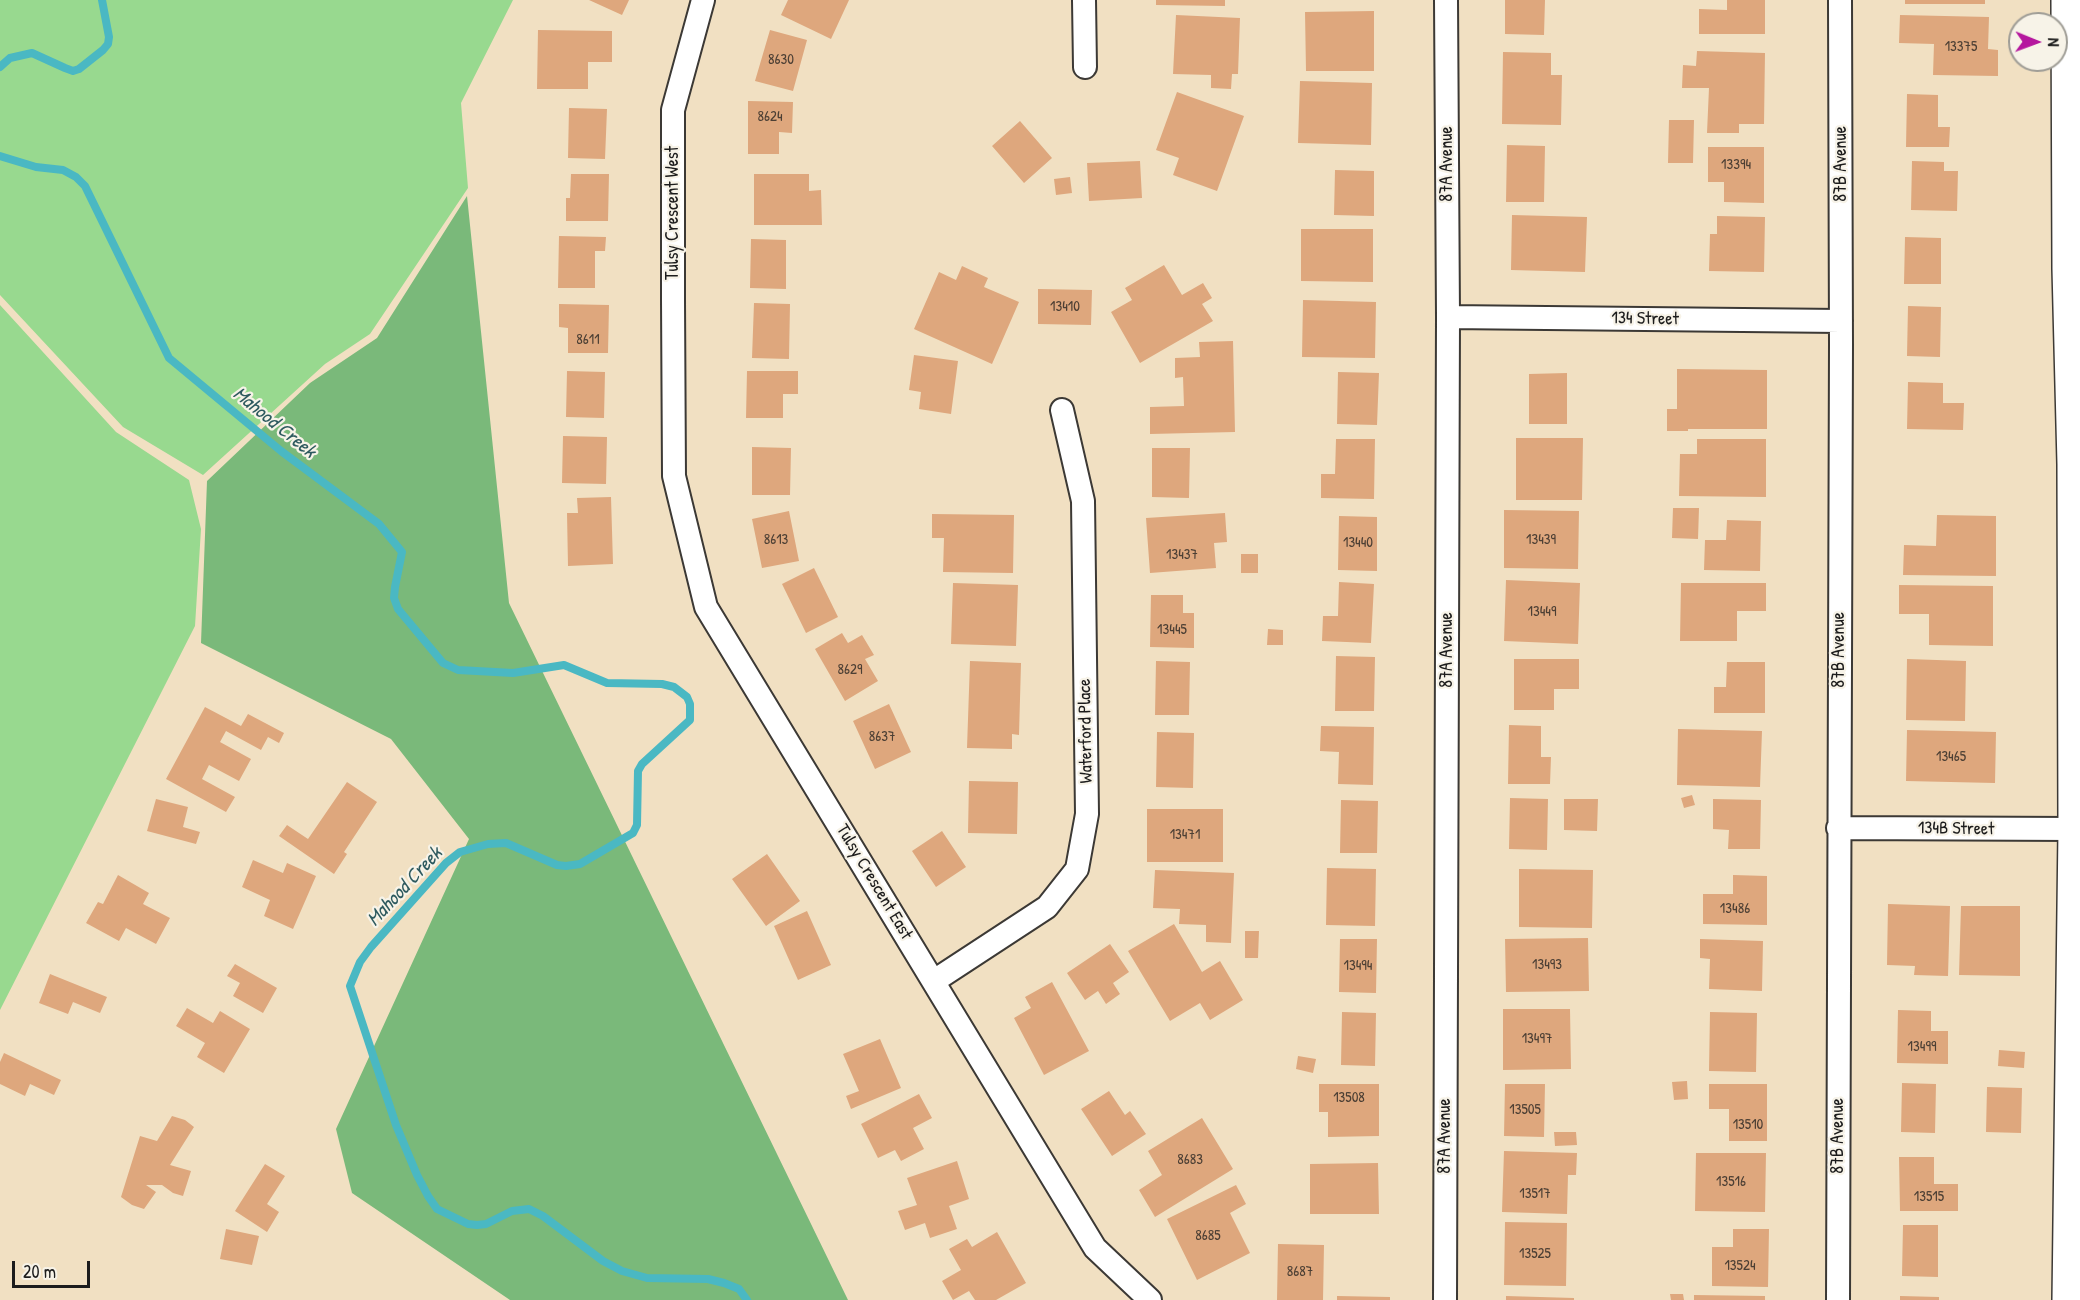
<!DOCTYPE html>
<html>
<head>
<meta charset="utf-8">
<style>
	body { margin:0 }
	#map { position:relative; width:2080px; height:1300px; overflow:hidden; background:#f1e0c2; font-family:"Patrick Hand",sans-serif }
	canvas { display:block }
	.north { position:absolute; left:2008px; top:12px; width:60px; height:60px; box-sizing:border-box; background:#f7f3e8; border:2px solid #9f9d96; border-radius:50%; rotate:91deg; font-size:16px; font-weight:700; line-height:24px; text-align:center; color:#1c1c1c }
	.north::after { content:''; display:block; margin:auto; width:21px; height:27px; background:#b5179e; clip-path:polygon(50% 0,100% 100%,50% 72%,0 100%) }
	.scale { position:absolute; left:12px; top:1261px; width:78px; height:27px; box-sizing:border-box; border:3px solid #1c1c1c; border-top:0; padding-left:8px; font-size:18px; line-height:21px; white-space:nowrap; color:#1c1c1c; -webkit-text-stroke:4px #f7f3e8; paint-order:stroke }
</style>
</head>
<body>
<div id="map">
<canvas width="2080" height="1300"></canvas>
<div class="north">N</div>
<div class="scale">20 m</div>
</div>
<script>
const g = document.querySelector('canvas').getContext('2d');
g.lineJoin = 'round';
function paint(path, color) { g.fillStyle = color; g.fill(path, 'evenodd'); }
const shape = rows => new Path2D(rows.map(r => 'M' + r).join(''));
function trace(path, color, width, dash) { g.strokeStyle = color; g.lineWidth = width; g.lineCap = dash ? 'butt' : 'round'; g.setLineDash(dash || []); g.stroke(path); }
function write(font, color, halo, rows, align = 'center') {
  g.font = font + ' "Patrick Hand",sans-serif'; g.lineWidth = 4.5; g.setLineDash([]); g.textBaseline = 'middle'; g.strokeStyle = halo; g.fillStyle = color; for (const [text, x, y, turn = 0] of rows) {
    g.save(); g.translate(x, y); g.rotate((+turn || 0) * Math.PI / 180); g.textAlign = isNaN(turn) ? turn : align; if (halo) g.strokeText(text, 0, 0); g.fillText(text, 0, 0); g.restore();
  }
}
paint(shape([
	[0,0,513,0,461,103,468,188,370,334,325,364,203,475,123,427,0,295],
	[0,305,116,432,189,480,201,529,195,626,0,1010]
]), '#98d98f');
paint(shape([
	[467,196,509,603,848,1300,510,1300,352,1193,336,1129,469,839,391,739,201,643,207,481,310,383,377,338]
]), '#7ab97a');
trace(shape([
	[0,67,10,58,32,53,65,68,73,71,79,69,103,50,108,44,109,37,102,0],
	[0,156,36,167,63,170,76,177,85,186,169,358,281,451,379,524,402,552,395,587,394,598,398,609,443,663,458,670,513,673,564,665,607,683,662,684,674,687,687,697,690,704,690,720,642,764,638,771,637,825,633,833,580,864,566,866,557,865,506,843,488,844,460,852,446,863,371,947,360,962,350,986,396,1125,417,1175,428,1196,437,1209,468,1224,477,1225,486,1224,512,1211,529,1209,543,1216,603,1261,622,1271,647,1278,708,1279,724,1283,739,1289,747,1300]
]), '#4ab8c3', 8);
paint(shape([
	[589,0,629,0,622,15],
	[788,0,849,0,831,39,781,15],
	[1156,0,1225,0,1225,6,1156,5],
	[1505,0,1545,0,1544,35,1505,34],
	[1727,0,1765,0,1765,34,1699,34,1699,9,1727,10],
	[1905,0,1985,0,1985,4,1905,4],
	[1374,11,1374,71,1306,71,1305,12],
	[1176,15,1240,18,1238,74,1232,74,1231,89,1211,88,1211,75,1173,74],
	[1900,15,1989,17,1988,49,1998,50,1998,76,1933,75,1934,44,1899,43],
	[538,30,612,31,612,62,588,62,588,89,537,89],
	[770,30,807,40,793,91,755,81],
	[1697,51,1765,53,1764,124,1739,124,1739,133,1707,133,1709,88,1682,88,1683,65,1696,66],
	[1503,52,1551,53,1551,75,1562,75,1561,125,1502,124],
	[1300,81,1372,83,1371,145,1298,143],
	[1177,92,1244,116,1217,191,1173,175,1179,158,1156,150],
	[1907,94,1938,95,1938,127,1950,127,1949,147,1906,147],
	[748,101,793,102,792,133,779,132,779,154,748,154],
	[569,108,607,109,605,159,568,158],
	[1669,120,1694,120,1693,163,1668,163],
	[1020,121,1052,158,1024,183,992,146],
	[1507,145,1545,146,1544,202,1506,202],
	[1708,147,1764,147,1764,203,1724,202,1724,182,1708,182],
	[1140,161,1142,198,1089,201,1087,163],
	[1912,161,1944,162,1944,171,1958,171,1957,211,1911,210],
	[1335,170,1374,171,1374,216,1334,215],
	[571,174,609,174,608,221,566,221,566,198,570,198],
	[754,174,809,174,809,191,821,190,822,225,754,225],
	[1070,177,1072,193,1056,195,1054,179],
	[1512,215,1587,217,1585,272,1511,270],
	[1717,216,1765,217,1764,272,1709,271,1710,234,1717,234],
	[1301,229,1373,229,1373,282,1301,281],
	[559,236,606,237,605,251,595,251,595,288,558,288],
	[1905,237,1941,238,1941,284,1904,284],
	[751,239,786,240,786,289,750,288],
	[1164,265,1182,295,1203,283,1212,298,1202,304,1213,321,1140,363,1111,312,1132,300,1125,288],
	[962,266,988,278,984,287,1019,302,992,364,914,329,939,272,956,280],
	[1038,289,1092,290,1091,325,1038,324],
	[1303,300,1376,302,1375,358,1302,357],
	[754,303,790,304,789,359,752,358],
	[559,304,609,305,608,353,568,353,568,328,559,327],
	[1908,306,1941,307,1940,357,1907,356],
	[1233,341,1235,432,1150,434,1150,407,1184,406,1183,377,1175,378,1175,358,1200,357,1199,342],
	[914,355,958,361,951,414,919,409,921,392,909,390],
	[1677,369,1767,370,1767,429,1688,429,1688,431,1667,431,1667,409,1677,409],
	[567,371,605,372,604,418,566,417],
	[747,371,798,371,798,394,783,394,783,418,746,418],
	[1338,372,1379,373,1377,425,1337,424],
	[1567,373,1567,424,1529,424,1529,374],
	[1908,382,1943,383,1943,403,1964,403,1963,430,1907,429],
	[563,436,607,437,606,484,562,483],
	[1516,438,1583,438,1582,500,1516,500],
	[1336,439,1375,439,1374,499,1321,498,1321,474,1335,474],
	[1697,439,1766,439,1766,497,1679,496,1680,454,1697,454],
	[752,447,791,448,790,495,752,495],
	[1152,448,1190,448,1189,498,1152,497],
	[611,497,613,564,568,566,567,513,578,513,577,498],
	[1673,508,1699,508,1698,539,1672,538],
	[1504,510,1579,511,1578,569,1504,568],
	[789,511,799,561,762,568,752,519],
	[1225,513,1227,542,1214,543,1216,568,1150,573,1146,518],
	[932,514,1014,515,1013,573,943,572,944,538,932,538],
	[1937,515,1996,516,1996,576,1903,575,1904,545,1936,546],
	[1339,516,1377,517,1377,571,1338,570],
	[1727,520,1761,521,1760,571,1704,570,1705,540,1726,540],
	[1241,554,1258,554,1258,573,1241,573],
	[814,568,838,617,806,633,782,584],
	[1506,580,1580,583,1578,644,1504,641],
	[1339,582,1374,584,1371,643,1322,641,1323,616,1338,616],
	[953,583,1018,585,1016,646,951,644],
	[1681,583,1766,583,1766,611,1737,611,1737,641,1680,641],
	[1899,585,1993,586,1993,646,1929,645,1929,614,1899,614],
	[1151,595,1183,595,1183,613,1194,613,1194,648,1150,647],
	[1268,629,1283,630,1283,645,1267,645],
	[842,633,848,643,862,635,874,655,865,659,878,681,845,701,815,649],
	[1336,656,1375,657,1374,711,1335,711],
	[1514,659,1579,659,1579,689,1554,689,1554,710,1514,710],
	[1907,659,1966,661,1965,721,1906,720],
	[970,661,1021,663,1019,735,1012,734,1012,749,967,748],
	[1156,661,1190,662,1189,715,1155,715],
	[1727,662,1765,662,1765,713,1714,713,1714,687,1726,687],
	[889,704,911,752,875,769,853,721],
	[205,707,241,726,248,714,284,733,279,743,268,737,261,750,226,731,220,742,251,759,239,781,209,765,202,779,235,797,226,812,166,779],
	[1509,725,1541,726,1541,757,1551,757,1550,784,1508,784],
	[1321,726,1374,727,1373,785,1338,784,1339,752,1320,751],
	[1678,729,1762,731,1760,787,1677,785],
	[1907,730,1996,732,1995,783,1906,781],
	[1157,732,1194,733,1193,788,1156,787],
	[969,781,1018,782,1017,834,968,833],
	[347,782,377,802,344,852,347,854,334,874,279,836,287,825,308,839],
	[1692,795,1695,805,1684,808,1681,798],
	[1510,798,1548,799,1547,850,1509,849],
	[156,799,188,807,183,827,200,832,196,844,147,831],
	[1564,799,1598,799,1597,831,1564,830],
	[1713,799,1761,800,1760,849,1728,849,1729,830,1713,829],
	[1341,800,1378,801,1377,853,1340,853],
	[1147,809,1223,809,1223,862,1147,862],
	[942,831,966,867,936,887,912,851],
	[767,854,800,901,766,926,732,879],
	[253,860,283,873,287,863,316,876,293,929,264,916,270,900,242,887],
	[1327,868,1376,869,1375,926,1326,925],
	[1519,869,1593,870,1592,928,1519,927],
	[1155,870,1234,873,1231,943,1206,942,1206,925,1179,924,1180,909,1153,908],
	[118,875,149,893,143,904,170,918,156,944,126,928,119,941,86,923,98,902,103,904],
	[1733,875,1767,876,1767,925,1703,924,1703,894,1733,894],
	[1888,904,1950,906,1948,976,1914,975,1915,966,1887,965],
	[1961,906,2020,906,2020,976,1959,975],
	[807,911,831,965,798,980,774,926],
	[1174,924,1202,972,1220,961,1243,1000,1210,1020,1200,1003,1170,1021,1128,951],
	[1245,931,1259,931,1258,958,1245,958],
	[1588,938,1589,991,1506,992,1505,939],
	[1340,939,1377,939,1376,993,1339,992],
	[1700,939,1763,941,1762,991,1709,989,1710,959,1700,958],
	[1110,944,1129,972,1113,983,1120,994,1106,1004,1098,991,1085,1000,1067,973],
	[235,964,277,988,263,1013,233,996,240,983,227,976],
	[50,974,107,997,100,1013,73,1002,68,1014,39,1003],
	[1052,982,1089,1051,1044,1075,1014,1018,1031,1008,1025,997],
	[187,1008,213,1023,220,1011,250,1029,224,1073,197,1057,205,1043,176,1026],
	[1503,1009,1570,1009,1571,1069,1503,1070],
	[1898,1010,1931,1011,1931,1031,1948,1031,1948,1064,1897,1063],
	[1342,1012,1376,1013,1375,1066,1341,1065],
	[1710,1012,1757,1013,1756,1072,1709,1071],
	[880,1039,901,1088,851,1109,846,1096,859,1091,843,1054],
	[1999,1050,2025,1052,2024,1068,1998,1066],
	[4,1053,61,1080,54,1095,30,1084,25,1096,0,1084,0,1062],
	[1298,1056,1316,1059,1313,1073,1296,1069],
	[1687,1081,1688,1099,1674,1100,1672,1082],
	[1902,1083,1936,1084,1935,1133,1901,1132],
	[1319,1084,1379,1084,1379,1136,1328,1137,1328,1112,1319,1112],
	[1505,1084,1545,1084,1544,1137,1504,1136],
	[1709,1084,1767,1084,1767,1141,1729,1141,1729,1109,1709,1109],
	[1987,1087,2022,1088,2021,1133,1986,1132],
	[1109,1091,1125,1115,1130,1111,1146,1134,1112,1156,1081,1109],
	[919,1094,932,1118,913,1128,924,1149,901,1161,895,1150,878,1158,861,1124],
	[172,1116,185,1120,194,1127,170,1165,191,1171,183,1196,173,1193,162,1185,146,1185,156,1192,144,1209,132,1205,121,1197,140,1136,157,1141],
	[1202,1118,1233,1169,1155,1217,1139,1190,1162,1175,1148,1151],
	[1554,1132,1576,1132,1577,1145,1555,1146],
	[1504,1151,1577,1153,1576,1175,1568,1175,1567,1214,1502,1212],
	[1696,1153,1766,1153,1765,1212,1695,1211],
	[1899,1157,1934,1157,1934,1184,1958,1184,1958,1211,1900,1211],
	[957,1161,969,1199,949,1206,957,1229,930,1238,925,1223,905,1230,898,1211,917,1205,907,1178],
	[1378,1163,1379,1214,1310,1214,1310,1164],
	[265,1164,285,1176,267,1204,279,1212,267,1232,235,1211],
	[1236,1185,1246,1204,1230,1213,1250,1253,1197,1280,1167,1219],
	[1505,1222,1567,1223,1566,1286,1504,1285],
	[1903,1225,1938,1225,1938,1277,1902,1276],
	[226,1229,259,1236,252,1265,220,1259],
	[1733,1229,1769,1229,1768,1287,1712,1286,1712,1247,1733,1247],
	[997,1232,1026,1283,996,1300,975,1300,969,1291,953,1300,942,1281,961,1270,949,1249,967,1239,972,1247],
	[1278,1244,1324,1245,1323,1300,1277,1300],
	[1670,1294,1683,1294,1684,1300,1671,1300],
	[1694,1295,1765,1296,1765,1300,1694,1300],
	[1337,1296,1390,1297,1390,1300,1337,1300],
	[1506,1296,1574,1298,1574,1300,1506,1300],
	[1900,1296,1939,1297,1939,1300,1900,1300]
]), '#dea77d');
const minor = shape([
	[703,0,673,110,673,300,674,476,706,607,1095,1248,1150,1300],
	[1084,0,1085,67],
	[1448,317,1841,321],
	[1838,828,2075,829],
	[934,981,1047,907,1077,869,1087,814,1083,501,1062,410],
	[1445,1300,1448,317,1446,0],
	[1838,1300,1841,344,1840,0]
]);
const secondary = shape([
	[2068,0,2069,269,2074,464,2075,829,2069,1300]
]);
trace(minor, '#3c3935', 26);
trace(secondary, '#3c3935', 36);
trace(minor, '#fff', 22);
trace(secondary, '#fff', 33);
write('15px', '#4c3f34', null, [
	["13375",1961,47],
	["8630",781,60],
	["8624",770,117],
	["13394",1736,165],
	["13410",1065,307],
	["8611",588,340],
	["8613",776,540],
	["13439",1541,540],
	["13440",1358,543],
	["13437",1182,555],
	["13449",1542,612],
	["13445",1172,630],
	["8629",850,670],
	["8637",882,737],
	["13465",1951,757],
	["13471",1185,835],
	["13486",1735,909],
	["13493",1547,965],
	["13494",1358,966],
	["13497",1537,1039],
	["13499",1922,1047],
	["13508",1349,1098],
	["13505",1525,1110],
	["13510",1748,1125],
	["8683",1190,1160],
	["13516",1731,1182],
	["13517",1535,1194],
	["13515",1929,1197],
	["8685",1208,1236],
	["13525",1535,1254],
	["13524",1740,1266],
	["8687",1300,1272]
]);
write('18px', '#1c1c1c', '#f7f3e8', [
	["87A Avenue",1447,164,-90],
	["87B Avenue",1841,164,-90],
	["Tulsy Crescent West",673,213,-90],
	["134 Street",1645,319,1],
	["87A Avenue",1447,650,-90],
	["87B Avenue",1839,650,-90],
	["Waterford Place",1086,731,-91],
	["134B Street",1956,829,1],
	["Tulsy Crescent East",874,882,59],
	["87A Avenue",1445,1136,-90],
	["87B Avenue",1838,1136,-90]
]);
write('italic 20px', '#2e5a5f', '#f7f3e8', [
	["Mahood Creek",274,423,39],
	["Mahood Creek",405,887,-47]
]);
</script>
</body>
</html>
